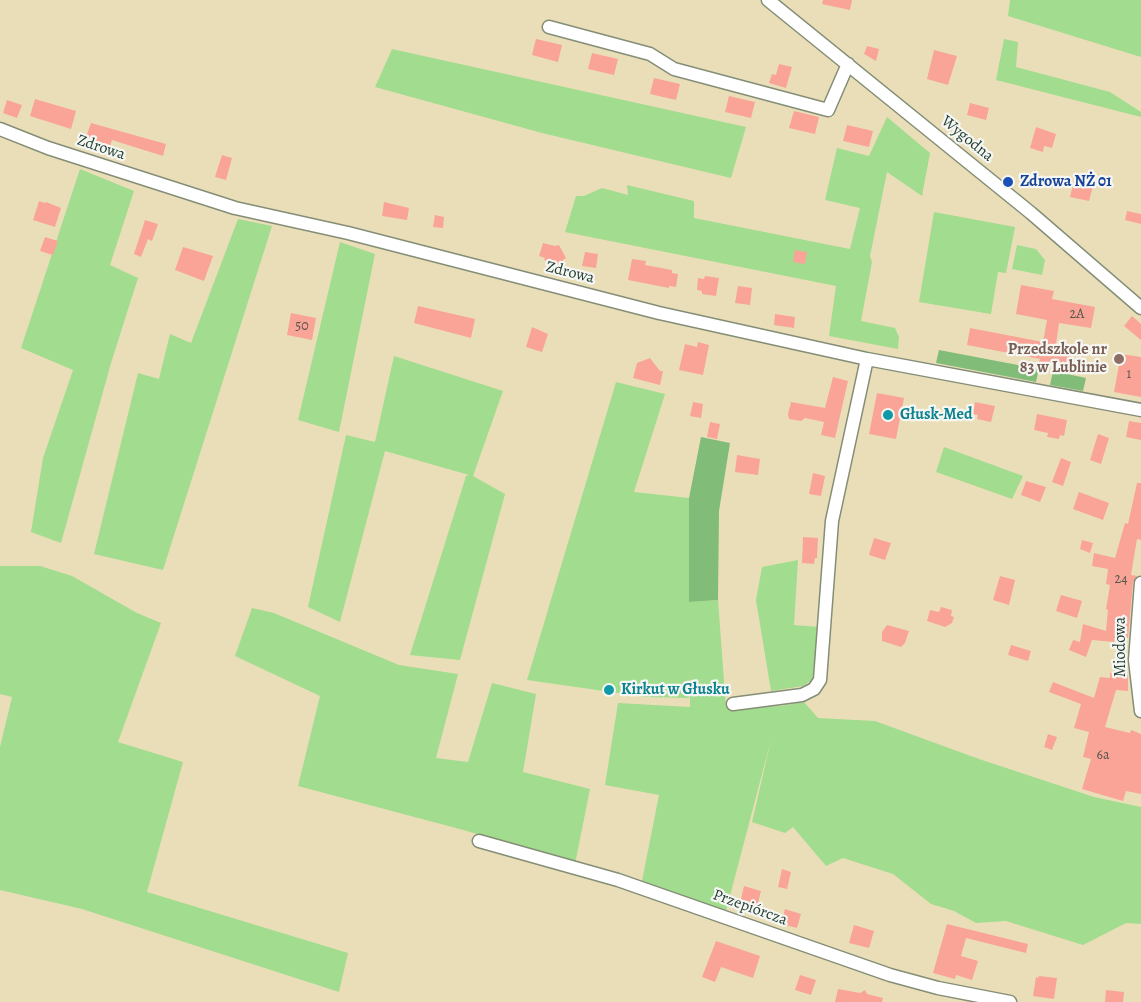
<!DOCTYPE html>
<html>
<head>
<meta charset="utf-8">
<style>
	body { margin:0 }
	canvas { display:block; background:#eadeb9 }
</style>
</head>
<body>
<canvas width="1141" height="1002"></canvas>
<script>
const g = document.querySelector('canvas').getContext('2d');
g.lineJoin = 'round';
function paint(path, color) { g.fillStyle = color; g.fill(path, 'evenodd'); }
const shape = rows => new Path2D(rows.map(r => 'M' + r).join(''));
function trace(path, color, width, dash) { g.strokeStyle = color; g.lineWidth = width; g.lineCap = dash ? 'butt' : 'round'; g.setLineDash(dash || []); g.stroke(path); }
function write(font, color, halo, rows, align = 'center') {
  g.font = font + ' Alegreya,serif'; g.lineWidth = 4.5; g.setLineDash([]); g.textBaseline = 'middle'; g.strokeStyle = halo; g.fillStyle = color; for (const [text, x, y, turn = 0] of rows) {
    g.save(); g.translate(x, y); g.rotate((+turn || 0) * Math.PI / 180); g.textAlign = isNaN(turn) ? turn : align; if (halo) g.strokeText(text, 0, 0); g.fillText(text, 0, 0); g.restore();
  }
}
paint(shape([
	[1010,0,1141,0,1141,57,1008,16],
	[1004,39,1018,42,1016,67,1110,92,1141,112,1141,117,996,80],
	[392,49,746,127,731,178,542,133,375,87],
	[887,117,930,153,922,196,887,172,870,256,872,262,861,321,895,328,899,337,898,349,829,336,836,286,565,232,576,196,584,196,602,188,628,195,627,185,694,201,694,218,850,249,860,208,825,200,837,148,869,156],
	[80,169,134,191,110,265,138,278,111,363,61,543,31,532,43,458,73,370,21,348],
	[934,212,1015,227,1006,273,998,272,991,314,919,302],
	[238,219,272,226,163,570,94,554,138,373,159,379,170,334,191,343],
	[340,242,375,254,339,432,298,420],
	[1017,245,1036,249,1045,260,1042,275,1012,269],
	[394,356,503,391,473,476,505,494,460,660,410,655,466,476,469,475,385,451,340,622,308,607,346,435,375,442],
	[616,382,665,394,634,492,689,498,689,602,718,600,726,708,780,706,804,702,818,718,875,721,979,759,1094,797,1141,807,1141,924,1126,923,1083,945,1006,921,976,923,954,911,931,904,893,874,843,858,826,866,793,827,785,833,752,822,771,740,726,911,642,881,659,795,605,785,618,703,690,707,690,672,689,698,646,697,527,680],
	[944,447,1023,476,1012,499,936,472],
	[798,560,794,625,819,627,817,660,812,680,803,686,771,691,756,600,762,567],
	[0,566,40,566,72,576,137,613,161,623,118,742,183,762,147,892,348,953,339,992,82,909,0,890,0,747,12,697,0,694],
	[252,608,274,613,399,665,458,674,436,758,468,762,492,683,536,694,523,772,590,789,575,864,467,831,298,786,320,696,235,656]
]), '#a2dc8e');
paint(shape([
	[939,350,1039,369,1036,382,936,363],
	[1053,371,1086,378,1083,391,1050,385],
	[701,437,730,443,719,511,718,600,689,602,689,498]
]), '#81bc79');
paint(shape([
	[823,0,852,0,850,10,822,4],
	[536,39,562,45,558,62,532,55],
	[867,46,879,49,876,61,864,54],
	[934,50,957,56,948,85,927,79],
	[592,53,618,59,614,75,588,69],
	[779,64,792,67,786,88,769,83,772,74,776,75],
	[654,78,680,84,676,100,650,94],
	[729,96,755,102,751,118,725,112],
	[35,99,76,111,71,129,30,116],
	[7,100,22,105,17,118,3,113],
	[970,103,989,108,986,120,967,115],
	[794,111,819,117,815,134,789,128],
	[91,123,166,144,163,156,112,140,110,146,86,137],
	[847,125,873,131,869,147,843,141],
	[1036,127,1056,134,1052,148,1044,146,1043,152,1030,148],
	[222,155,232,158,226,180,215,177],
	[1076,173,1095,178,1089,201,1070,197],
	[39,201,45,203,46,202,61,208,55,227,33,220],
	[384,202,409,208,407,220,382,216],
	[1127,211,1141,214,1141,224,1125,220],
	[435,215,444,217,443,228,433,227],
	[145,220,158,224,152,241,148,239,141,257,134,254],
	[45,237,58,241,53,255,40,251],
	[543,243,555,246,559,245,566,258,563,260,561,265,544,260,545,258,539,256],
	[183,247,213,256,204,281,175,270],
	[795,250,807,252,805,264,793,262],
	[585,252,598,254,596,268,582,266],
	[632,259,646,261,645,265,672,270,672,273,678,274,676,287,669,286,669,288,628,280],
	[705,276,719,278,716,296,702,294,702,291,697,290,698,278,704,279],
	[1021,285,1054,291,1052,299,1095,307,1091,328,1059,323,1056,344,1071,347,1068,364,1052,361,1051,364,1039,362,1040,359,967,345,970,328,1043,342,1047,320,1016,314],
	[738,286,752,288,750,305,735,303],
	[418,306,475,319,471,338,414,323],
	[291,313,316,318,312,340,287,335],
	[775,314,795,317,794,328,774,325],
	[1132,316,1141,324,1141,340,1124,326],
	[532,327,548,334,542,352,526,347],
	[698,342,709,345,703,375,679,370,685,344,697,347],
	[1121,354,1141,357,1141,397,1114,392],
	[650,358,660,371,663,371,660,385,633,378,637,363],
	[833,377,848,381,835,438,821,435,824,422,805,418,801,421,789,419,788,414,791,402,825,408],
	[877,393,904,398,896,439,869,434],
	[693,402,703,404,701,418,690,416],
	[975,402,995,406,991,422,977,419,978,415,973,414],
	[1037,414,1067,420,1064,436,1060,435,1059,439,1047,437,1048,433,1034,430],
	[1129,421,1141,423,1141,440,1126,437],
	[710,422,720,424,717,439,707,437],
	[1098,434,1109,438,1101,464,1090,460],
	[737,455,760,459,758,475,735,472],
	[1061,458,1071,462,1063,486,1052,482],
	[813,473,825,476,821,496,809,494],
	[1026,481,1046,487,1040,502,1021,495],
	[1137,483,1141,483,1141,540,1137,539,1131,575,1137,576,1133,582,1128,638,1115,637,1114,642,1092,640,1086,657,1069,650,1073,640,1080,642,1083,624,1106,631,1108,610,1106,609,1110,585,1106,584,1108,569,1092,566,1094,553,1115,558,1125,523,1128,524],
	[1079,492,1109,503,1103,520,1073,509],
	[803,537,818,538,817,558,815,558,814,564,802,563],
	[874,538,891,543,885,560,869,555],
	[1082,540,1093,543,1090,553,1080,549],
	[1000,576,1015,580,1009,605,993,600],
	[1061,595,1082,601,1077,618,1056,611],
	[941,607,952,610,951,616,954,617,952,623,945,627,927,621,930,610,939,612],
	[887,625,909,631,905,643,901,647,882,641,882,632],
	[1011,645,1031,651,1028,661,1008,655],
	[1110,673,1128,675,1128,691,1116,690,1105,727,1130,733,1131,730,1141,734,1141,794,1126,791,1123,801,1082,789,1091,759,1083,757,1089,732,1074,728,1081,704,1049,692,1053,682,1094,698,1100,677,1110,678],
	[1048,734,1057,737,1052,750,1044,747],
	[782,869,791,872,787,889,778,887],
	[744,886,761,891,757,907,740,903],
	[785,909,801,914,797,928,781,924],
	[947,924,1028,944,1026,953,966,938,961,956,978,961,972,980,956,975,955,979,933,973],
	[854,925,874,931,869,948,849,943],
	[716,941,760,956,753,978,721,967,715,982,702,977],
	[800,975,816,980,811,995,795,990],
	[1039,976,1057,978,1054,999,1033,996,1036,977,1038,978],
	[838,989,860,993,865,990,867,994,883,998,882,1002,835,1002],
	[1106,990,1124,992,1123,1002,1105,1002]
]), '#f9a497');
const minor = shape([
	[768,0,1031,213,1141,308],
	[549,27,650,54,674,69,828,110,848,64],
	[0,129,48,148,235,208,348,233,659,313,867,359,1141,410],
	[1141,583,1135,660,1141,711],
	[733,704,802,695,814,689,820,680,832,521,867,359],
	[479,841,618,880,890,975,938,988,1010,1002]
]);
trace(minor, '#848e76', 15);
trace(minor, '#fff', 12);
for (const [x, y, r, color] of [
	[1008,182,6,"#1a4fb4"],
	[1119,359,6,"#8d6e63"],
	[888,415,6,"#0f9aa8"],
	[609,690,6,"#0f9aa8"]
]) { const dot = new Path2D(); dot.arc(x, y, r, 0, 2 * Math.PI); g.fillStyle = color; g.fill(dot); trace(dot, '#f6f6f2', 2); }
write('14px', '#56574d', null, [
	["2A",1077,315],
	["50",302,327],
	["1",1129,375],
	["24",1121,580],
	["6a",1103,756]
]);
write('16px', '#1f3d34', '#f6f6f2', [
	["Wygodna",967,139,39],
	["Zdrowa",101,148,18],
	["Zdrowa",570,273,14],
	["Miodowa",1121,647,-90],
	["Przepiórcza",750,908,20]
]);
write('bold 16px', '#164399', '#f6f6f2', [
	["Zdrowa NŻ 01",1020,182]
], 'left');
write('bold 16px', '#785e54', '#f6f6f2', [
	["Przedszkole nr",1107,350],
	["83 w Lublinie",1107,368]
], 'right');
write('bold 16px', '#0d838f', '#f6f6f2', [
	["Głusk-Med",900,415],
	["Kirkut w Głusku",621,690]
], 'left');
</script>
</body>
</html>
